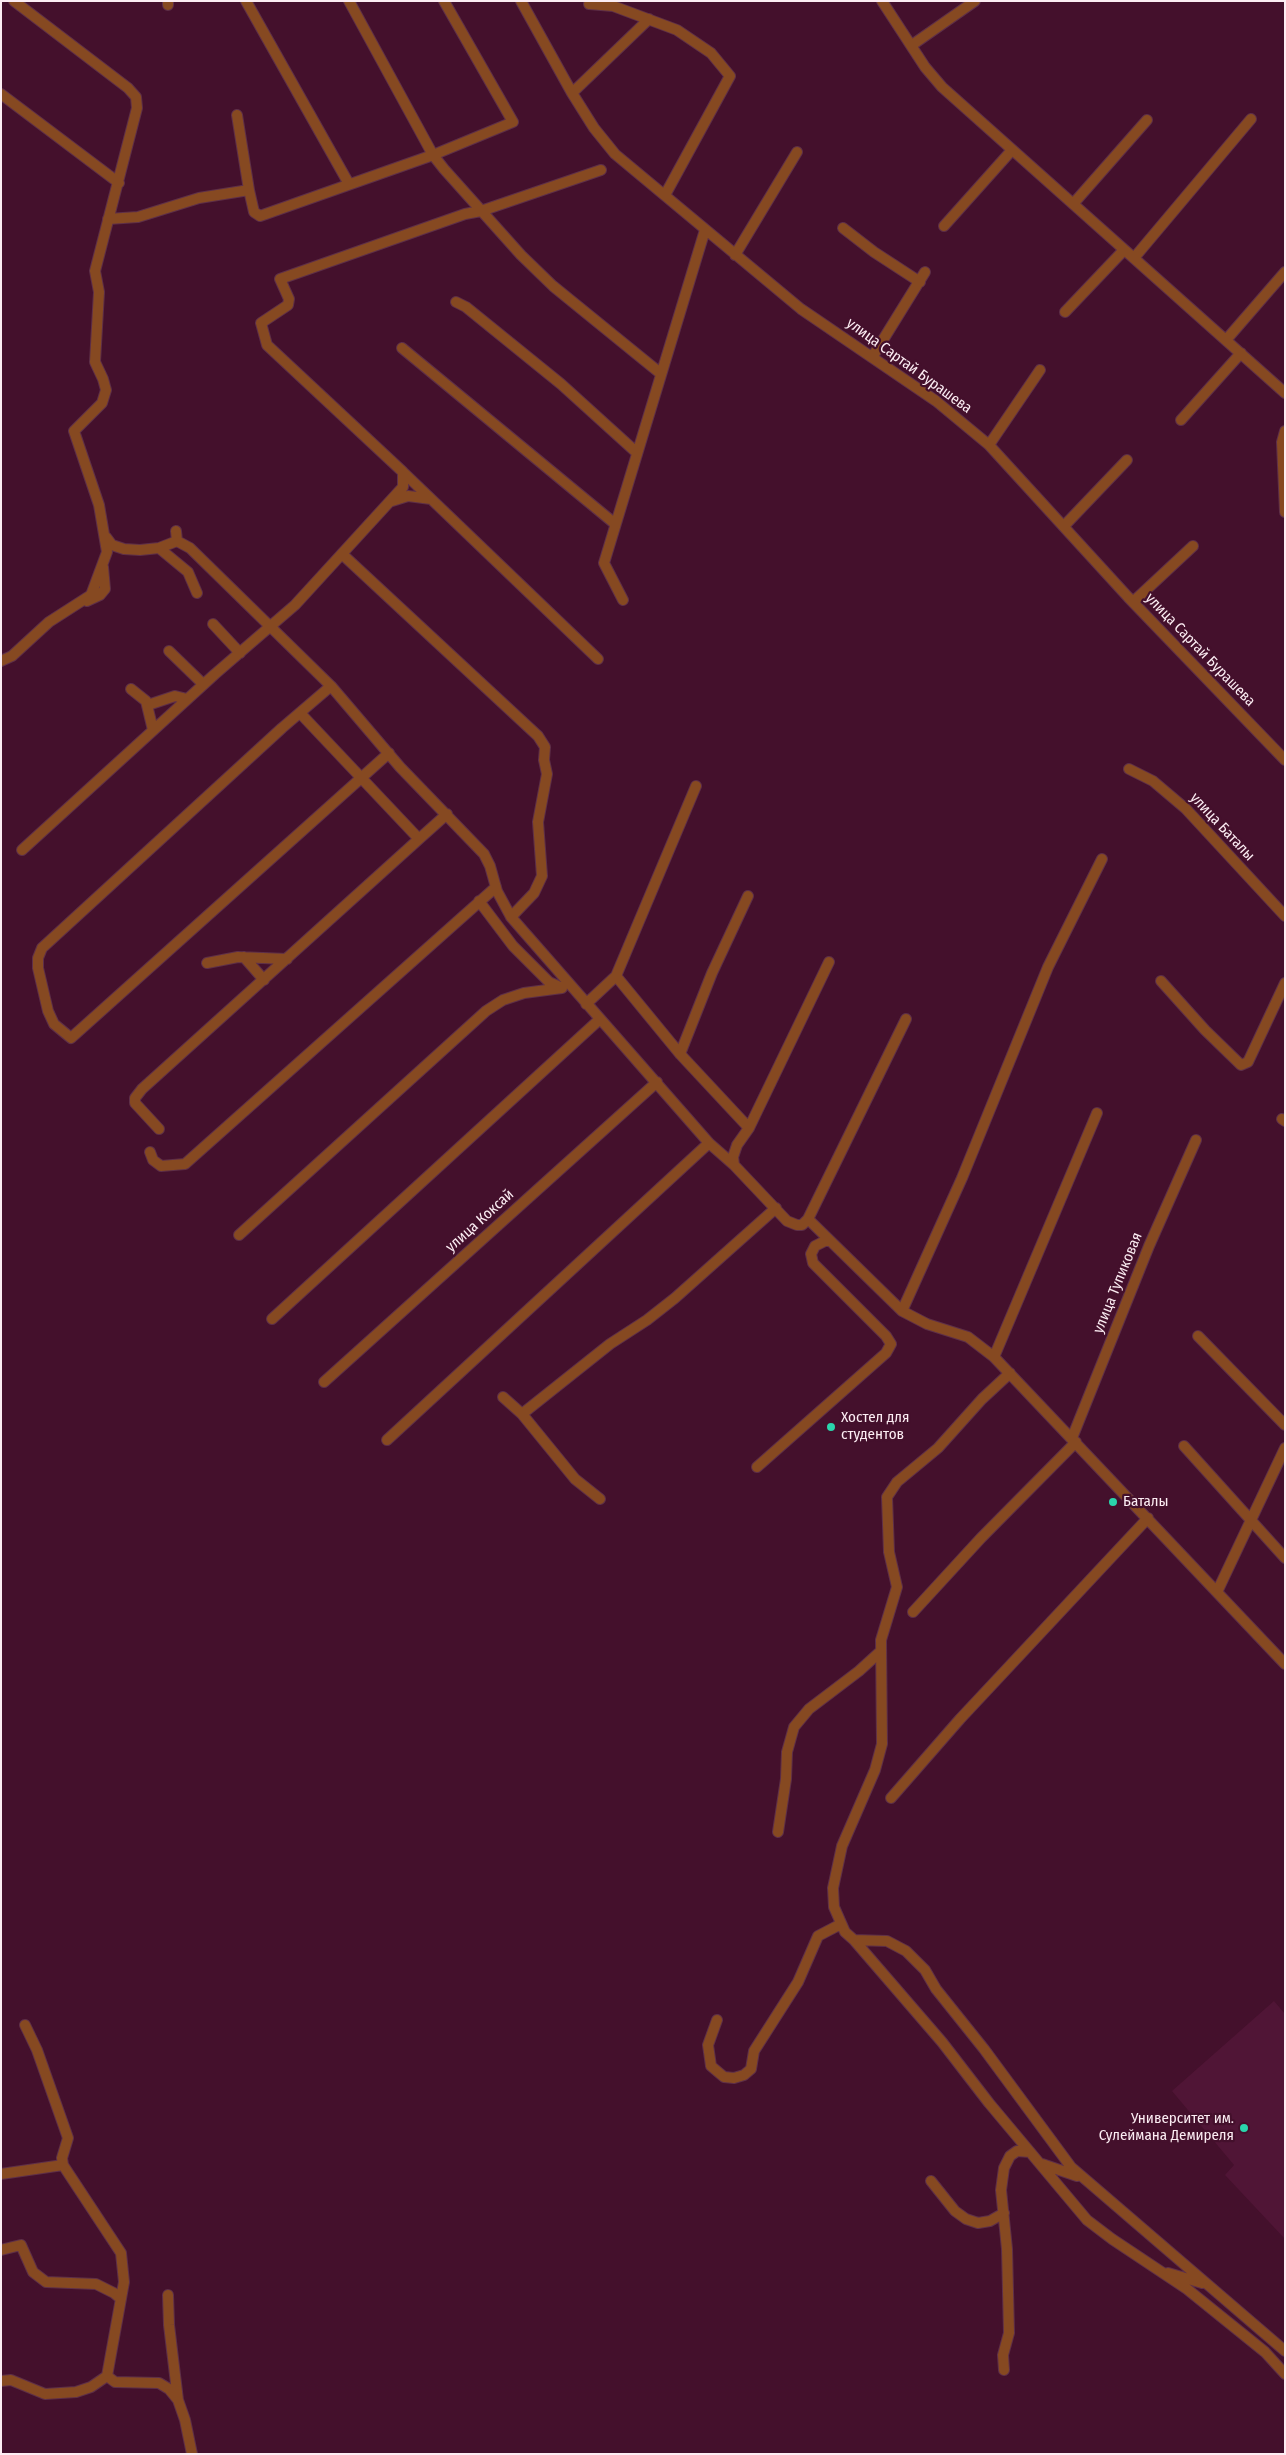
<!DOCTYPE html>
<html>
<head>
<meta charset="utf-8">
<style>
	body { margin:0 }
	#map { position:relative; width:1286px; height:2455px; overflow:hidden; background:#44102c; font-family:"Fira Sans Condensed",sans-serif }
	canvas { display:block }
	.frame { position:absolute; inset:0; border:2px solid #fcedf3; pointer-events:none }
</style>
</head>
<body>
<div id="map">
<canvas width="1286" height="2455"></canvas>
<div class="frame"></div>
</div>
<script>
const g = document.querySelector('canvas').getContext('2d');
g.lineJoin = 'round';
function paint(path, color) { g.fillStyle = color; g.fill(path, 'evenodd'); }
const shape = rows => new Path2D(rows.map(r => 'M' + r).join(''));
function trace(path, color, width, dash) { g.strokeStyle = color; g.lineWidth = width; g.lineCap = dash ? 'butt' : 'round'; g.setLineDash(dash || []); g.stroke(path); }
function write(font, color, halo, rows, align = 'center') {
  g.font = font + ' "Fira Sans Condensed",sans-serif'; g.lineWidth = 4.5; g.setLineDash([]); g.textBaseline = 'middle'; g.strokeStyle = halo; g.fillStyle = color; for (const [text, x, y, turn = 0] of rows) {
    g.save(); g.translate(x, y); g.rotate((+turn || 0) * Math.PI / 180); g.textAlign = isNaN(turn) ? turn : align; if (halo) g.strokeText(text, 0, 0); g.fillText(text, 0, 0); g.restore();
  }
}
paint(shape([
	[1274,2001,1285,2014,1285,2239,1225,2175,1234,2165,1172,2091]
]), '#501536');
const minor = shape([
	[168,1,168,5],
	[246,1,349,184],
	[349,1,433,155,444,169,521,255,553,286,660,373],
	[521,1,572,93,594,128,615,154,801,309,936,401,989,445,1128,597,1285,760],
	[882,1,925,67,942,87,1285,393],
	[589,4,613,6,677,30,711,53,730,76,665,195],
	[912,45,975,1],
	[572,93,649,19],
	[1,94,119,183],
	[237,115,249,190],
	[1073,204,1147,120],
	[108,219,138,217,199,198,249,190,254,212,260,216,433,155,513,122,444,1],
	[944,226,1012,150],
	[843,228,874,252,920,282],
	[735,255,797,152],
	[1134,258,1251,119],
	[456,302,466,307,561,384,636,452],
	[1065,312,1124,250],
	[1226,340,1285,272],
	[402,348,614,523],
	[873,356,925,272],
	[1181,420,1241,353],
	[1285,431,1282,442,1285,512],
	[989,445,1040,370],
	[403,472,598,659],
	[392,501,408,496,431,499],
	[1064,526,1127,460],
	[176,531,177,541],
	[106,537,112,545,124,549,140,550,159,548,177,541,190,548,331,686,400,767,484,854,490,866,497,891,511,917,709,1143,734,1165,787,1221,797,1225,802,1225,808,1219,906,1019],
	[159,548,188,572,197,593],
	[342,554,538,736,545,747,544,760,547,774,538,822,542,876,534,893,511,917],
	[623,600,604,563,705,230],
	[87,601,100,595,105,589,103,567],
	[1133,602,1193,546],
	[213,624,240,653],
	[169,651,203,684],
	[1,661,12,656,49,622,91,595,107,552,99,505,74,431,102,403,106,390,103,379,95,362,99,292,95,271,137,108,136,97,128,88,14,1],
	[331,686,282,728,42,948,38,958,38,968,48,1011,54,1024,71,1038,389,753],
	[131,689,146,701,153,730],
	[148,705,175,696,187,699],
	[300,713,419,839,447,814],
	[1129,769,1153,781,1186,809,1285,916],
	[22,850,215,674,295,605,403,487,403,472,267,345,261,323,288,305,289,299,280,279,465,214,481,211,601,170],
	[479,901,513,946,549,982,560,987],
	[244,957,264,980],
	[207,963,238,957,287,959],
	[616,976,680,1054,749,1128],
	[1161,981,1205,1030,1241,1065,1248,1062,1285,983],
	[586,1004,616,976,696,786],
	[680,1054,712,973,748,896],
	[1282,1119,1285,1121],
	[159,1129,135,1103,135,1098,142,1089,419,839],
	[150,1152,153,1160,161,1166,185,1164,496,887],
	[734,1165,733,1157,737,1145,749,1128,829,962],
	[808,1219,902,1311,927,1324,968,1337,994,1357,1285,1664],
	[239,1235,486,1011,503,1000,524,993,562,988],
	[902,1311,962,1178,1048,967,1102,859],
	[272,1319,600,1019],
	[1198,1336,1285,1425],
	[994,1357,1097,1113],
	[1010,1373,982,1399,938,1448,897,1482,887,1497,889,1552,897,1587,881,1640,882,1744,875,1770,842,1846,833,1888,834,1907,845,1932,854,1940,887,1941,906,1951,925,1970,936,1989,984,2049,1071,2167,1285,2351],
	[324,1382,657,1082],
	[503,1397,522,1414,610,1344,647,1320,675,1298,776,1208],
	[522,1414,575,1479,600,1499],
	[1072,1438,1149,1246,1196,1140],
	[387,1440,709,1143],
	[1184,1446,1285,1558],
	[757,1467,886,1353,891,1344,886,1336,813,1263,811,1254,815,1246,825,1241,830,1241],
	[1217,1592,1285,1448],
	[913,1612,981,1538,1076,1442],
	[891,1798,960,1719,1148,1518],
	[778,1832,786,1779,787,1752,794,1727,809,1709,859,1671,881,1651],
	[854,1940,942,2042,989,2103,1087,2220,1112,2239,1187,2289,1265,2352,1285,2374],
	[717,2020,708,2045,711,2066,724,2077,734,2078,744,2075,751,2069,754,2051,798,1982,818,1936,841,1924],
	[25,2025,37,2050,68,2138,62,2158,63,2165,121,2253,124,2282,107,2376,115,2382,159,2383,169,2389,178,2400,185,2420,192,2454],
	[1042,2164,1077,2176],
	[1,2174,63,2165],
	[931,2181,955,2211,966,2219,978,2223,990,2221,1004,2213],
	[1,2250,21,2245,33,2272,46,2282,96,2284,114,2293,121,2299],
	[1168,2273,1202,2283],
	[168,2295,169,2325,178,2400],
	[1004,2370,1003,2355,1009,2333,1007,2249,1001,2190,1004,2168,1010,2156,1017,2151,1030,2152],
	[1,2381,11,2380,45,2394,76,2392,91,2387,107,2376]
]);
trace(minor, '#5e2f48', 12);
trace(minor, '#864921', 10);
for (const [x, y, r, color] of [
	[831,1427,5,"#2ad5ac"],
	[1113,1502,5,"#2ad5ac"],
	[1244,2128,5,"#2ad5ac"]
]) { const dot = new Path2D(); dot.arc(x, y, r, 0, 2 * Math.PI); g.fillStyle = color; g.fill(dot); trace(dot, '#44102c', 2); }
write('15px', '#fcedf3', '#44102c', [
	["улица Сартай Бурашева",909,366,36],
	["улица Сартай Бурашева",1200,650,46],
	["улица Баталы",1222,827,47],
	["улица Коксай",480,1221,-42],
	["улица Тупиковая",1118,1283,-68]
]);
write('15px', '#fcedf3', '#44102c', [
	["Хостел для",841,1418],
	["студентов",841,1435],
	["Баталы",1123,1502],
	["Университет им.",1234,2119,"right"],
	["Сулеймана Демиреля",1234,2136,"right"]
], 'left');
</script>
</body>
</html>
